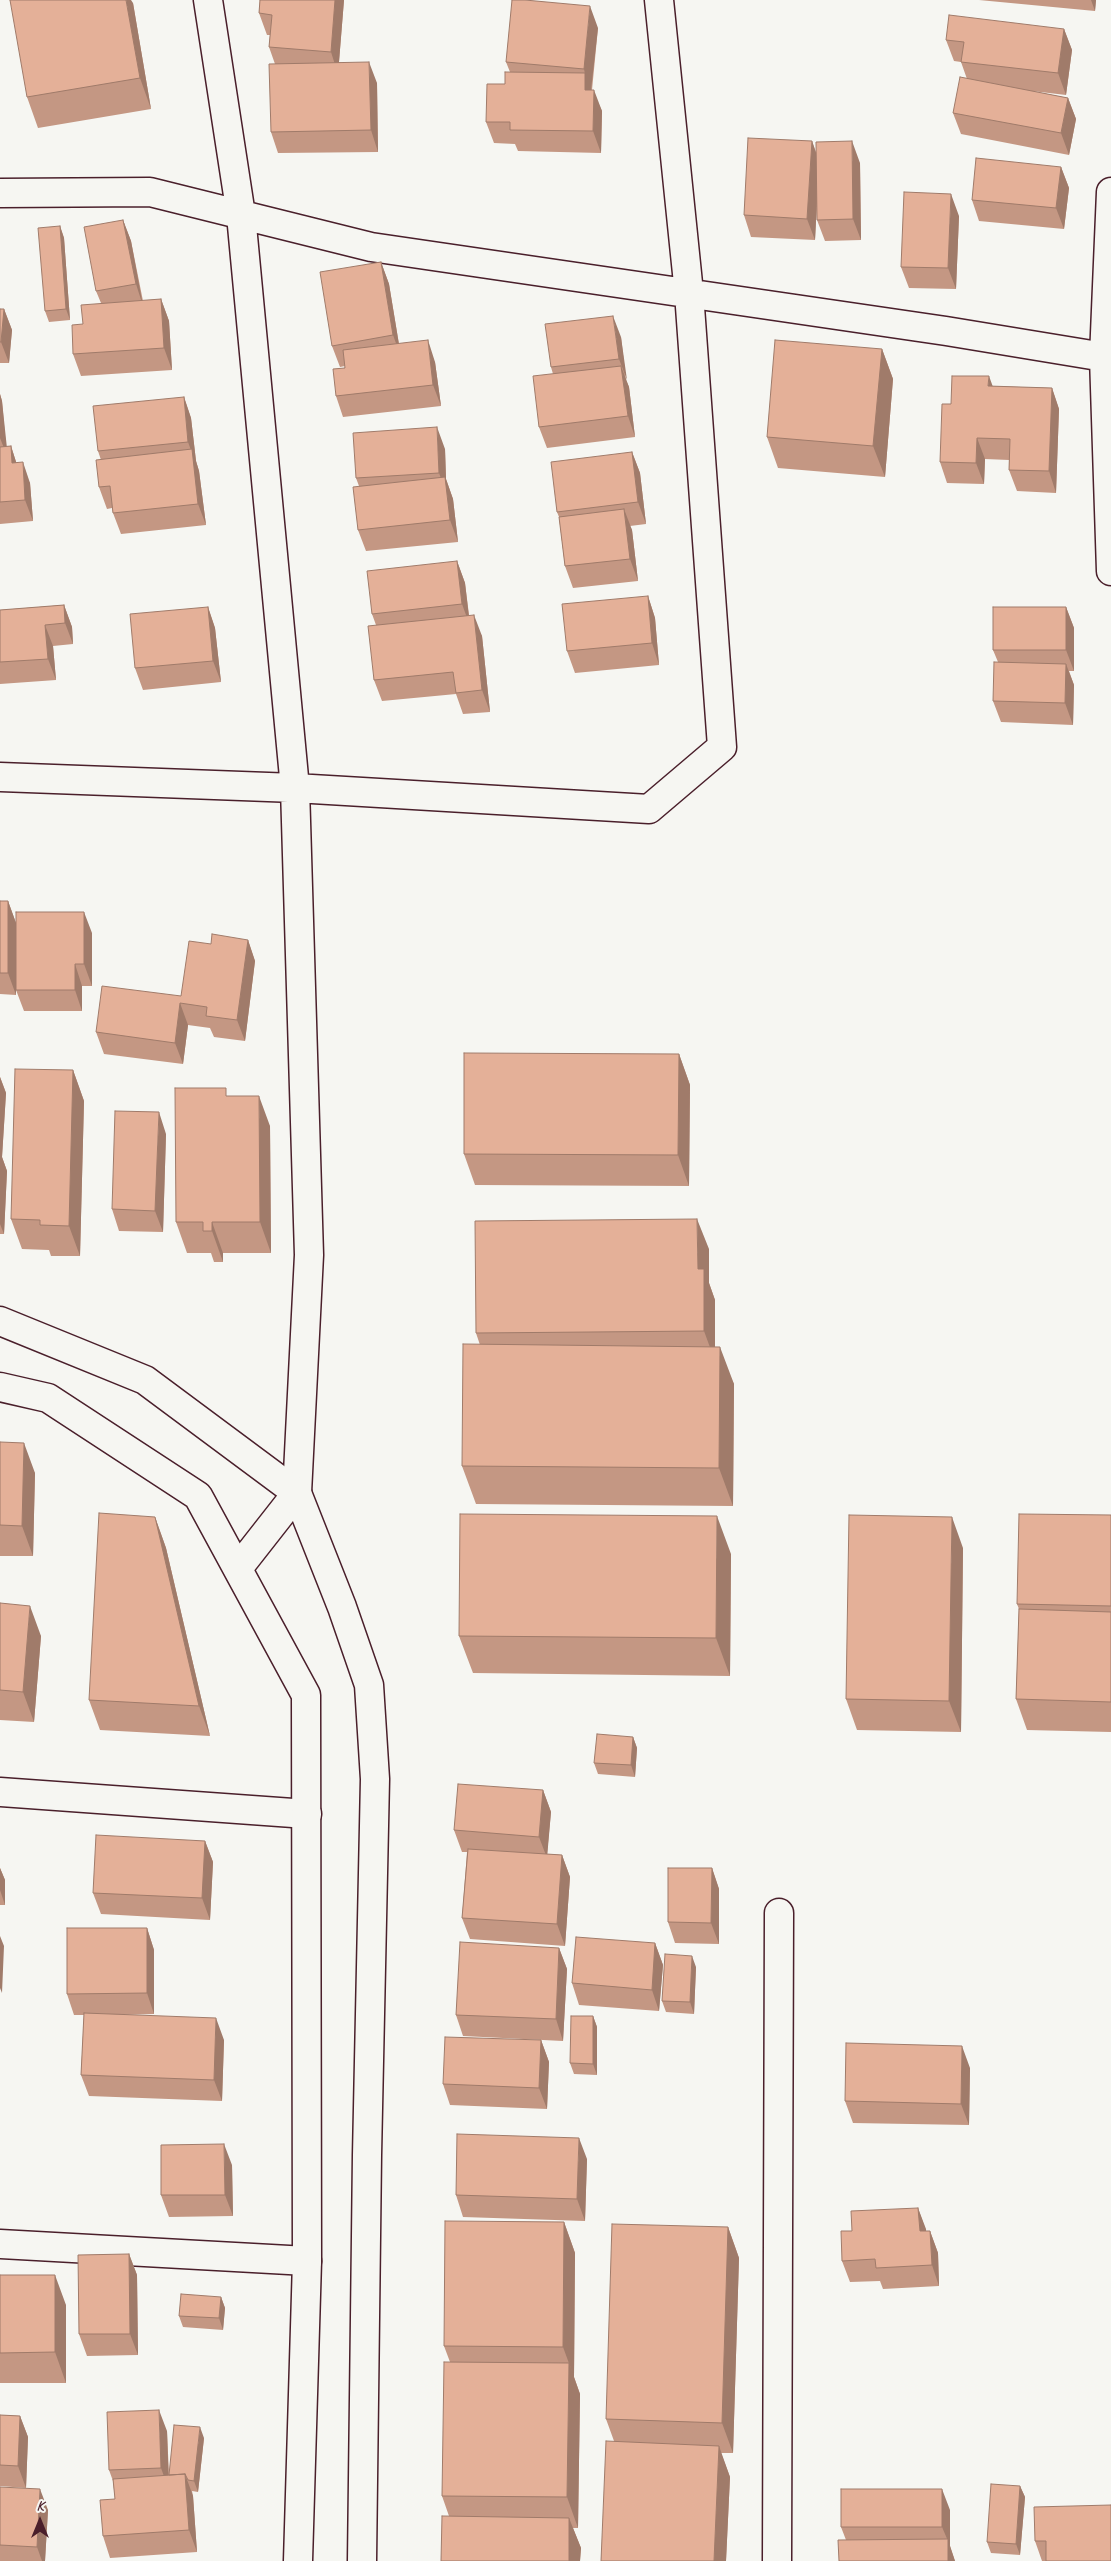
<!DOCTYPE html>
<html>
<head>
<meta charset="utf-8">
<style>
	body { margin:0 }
	#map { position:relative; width:1111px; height:2561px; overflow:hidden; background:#f6f6f2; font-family:Caveat,sans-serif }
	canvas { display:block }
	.north { position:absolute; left:15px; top:2496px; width:50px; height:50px; -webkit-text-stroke:4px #f6f6f2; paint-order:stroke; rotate:0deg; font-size:14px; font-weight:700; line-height:20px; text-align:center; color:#4a1f2b }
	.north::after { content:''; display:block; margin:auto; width:18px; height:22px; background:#4a1f2b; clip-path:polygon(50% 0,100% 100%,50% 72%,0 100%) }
</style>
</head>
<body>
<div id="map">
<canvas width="1111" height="2561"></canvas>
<div class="north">K</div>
</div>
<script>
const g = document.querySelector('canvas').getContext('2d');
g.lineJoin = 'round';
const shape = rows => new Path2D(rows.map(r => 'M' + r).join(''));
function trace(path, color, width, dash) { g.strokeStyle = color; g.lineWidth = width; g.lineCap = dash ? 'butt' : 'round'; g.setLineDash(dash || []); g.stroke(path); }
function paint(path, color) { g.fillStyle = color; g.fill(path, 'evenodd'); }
const minor = shape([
	[208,0,241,215,295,788,309,1255,297,1493,239,1567],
	[1111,192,1104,357,1111,571],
	[0,193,150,192,371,247,946,331,1104,357],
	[0,777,295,788,649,809,722,747,689,293,659,0],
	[0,1792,307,1814],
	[0,2244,307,2261],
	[777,2561,779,1913]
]);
const tertiary = shape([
	[0,1321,145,1380,297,1493,342,1607,369,1685,375,1779,367,2155,362,2561],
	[0,1387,48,1398,198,1496,306,1695,307,2261,298,2561]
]);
trace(minor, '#4a1f2b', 31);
trace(tertiary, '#4a1f2b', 31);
trace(minor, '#f6f6f2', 28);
trace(tertiary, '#f6f6f2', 28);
paint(shape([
	[260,0,344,0,339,62,377,83,378,152,278,153,271,132,275,64,269,47,270,35,267,35,259,13],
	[979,0,1096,0,1095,11],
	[133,3,151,109,38,128,27,97],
	[598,28,592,90,602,111,601,153,518,151,515,144,494,143,486,122,505,84,510,72,506,62],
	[1064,29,1072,50,1066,95,1032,91,1068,98,1076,119,1069,155,961,134,953,113,967,79,961,62,954,61,946,40],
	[812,141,816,152,860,163,861,240,825,241,817,220,817,204,815,240,751,237,744,215],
	[1061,167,1069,188,1064,229,979,221,972,200],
	[959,216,956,289,909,288,901,267],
	[123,220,131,241,143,301,161,299,169,321,172,370,81,376,73,354,83,324,101,303,96,291],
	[60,226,64,238,70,320,49,322,45,311],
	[381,262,389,284,399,344,435,362,441,406,343,417,336,396,345,366,340,367,332,346],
	[0,309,4,309,12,330,9,363,0,363],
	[621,337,626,380,629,387,635,437,547,448,539,427,553,374,551,367],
	[882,349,893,379,885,477,778,468,767,437],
	[992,386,1052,388,1059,409,1056,493,1017,491,1009,470,1009,460,985,459,984,484,947,483,940,462,951,404],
	[0,394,2,401,6,447,11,446,16,462,30,483,33,521,0,524],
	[184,397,191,418,196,461,199,471,206,525,121,534,113,513,112,508,107,509,99,487,101,460,98,451],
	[445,449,446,479,453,499,458,542,366,551,358,530,359,486,356,478],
	[632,452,640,473,646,524,630,526,632,530,638,581,573,588,565,566,559,517,557,512],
	[457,561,465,583,469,615,482,636,490,712,463,714,456,694,382,701,374,680,376,625,372,614],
	[648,596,655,618,659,665,575,673,567,651],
	[64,605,72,627,73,644,53,646,56,680,0,684,0,610],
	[208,607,215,628,221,682,143,690,135,668],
	[1066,607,1074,628,1074,671,1069,671,1074,685,1073,725,1001,722,993,701,998,662,993,650],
	[0,901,8,901,16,923,16,995,0,994],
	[92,933,92,986,82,986,82,1011,24,1011,16,990],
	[248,940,255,961,245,1041,214,1037,210,1028,188,1025,183,1064,104,1054,96,1032,181,996,211,944],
	[679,1054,690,1085,689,1186,475,1185,464,1154],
	[73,1070,84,1101,80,1256,51,1256,49,1250,22,1249,11,1219],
	[0,1077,6,1093,2,1157,7,1171,4,1234,0,1234],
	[229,1096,270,1126,271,1253,223,1253,223,1262,214,1262,211,1253,187,1253,176,1222],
	[166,1134,163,1232,119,1231,112,1209],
	[709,1249,709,1283,715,1300,715,1347,734,1384,733,1506,476,1504,462,1466,480,1345,476,1333],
	[0,1442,35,1473,33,1556,0,1556],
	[1111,1515,1111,1732,1027,1730,1016,1699,1019,1609,1017,1604],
	[155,1517,166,1548,210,1736,100,1730,89,1700],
	[963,1548,961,1732,857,1730,846,1699],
	[731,1554,730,1676,473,1673,459,1636],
	[0,1603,41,1636,34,1722,0,1720],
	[633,1737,637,1748,635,1777,598,1774,594,1763],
	[543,1790,551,1812,547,1854,562,1855,570,1877,565,1946,470,1939,462,1918,467,1852,462,1852,454,1830],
	[205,1841,213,1862,210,1920,101,1914,93,1893],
	[0,1868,5,1880,5,1905,0,1905],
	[712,1868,719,1889,719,1944,675,1943,668,1922],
	[147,1928,154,1950,154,2014,117,2015,224,2040,222,2101,89,2096,81,2075,84,2015,74,2015,67,1994],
	[655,1943,663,1965,659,2011,579,2005,572,1983],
	[559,1948,567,1969,563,2041,463,2036,456,2015],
	[696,1967,694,2014,666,2012,662,2001],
	[593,2016,597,2027,597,2075,574,2074,570,2063],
	[541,2040,549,2062,547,2109,450,2105,443,2084],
	[970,2068,969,2125,853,2123,845,2101],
	[587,2159,585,2221,463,2217,456,2195],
	[232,2165,233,2216,169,2217,161,2195],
	[918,2208,926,2231,930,2231,938,2253,939,2286,883,2289,880,2281,850,2282,842,2261],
	[564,2222,575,2253,574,2377,580,2394,578,2528,573,2528,581,2548,580,2561,441,2561,449,2516,442,2496,450,2362,444,2346],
	[728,2227,739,2258,733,2453,721,2453,730,2477,726,2561,601,2561,614,2441,606,2419],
	[129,2254,137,2275,138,2355,87,2356,79,2334],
	[0,2275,66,2305,66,2383,0,2383],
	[221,2297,225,2308,223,2330,183,2327,179,2316],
	[0,2415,20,2416,28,2437,26,2488,0,2486],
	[167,2431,169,2475,204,2438,198,2492,192,2491,193,2496,197,2552,110,2558,103,2536,115,2499,113,2481,109,2470],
	[1020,2486,1025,2497,1020,2555,991,2553,987,2542],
	[0,2487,48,2510,45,2561,0,2561],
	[1111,2505,1111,2561,1042,2561,1035,2541],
	[950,2510,950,2546,955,2561,846,2540,841,2527]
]), '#c49783');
paint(shape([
	[126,0,131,0,133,3,151,109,140,78],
	[335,0,344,0,338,74,331,52],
	[1091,0,1096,0,1095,11],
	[590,6,598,28,591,90,585,90,585,74,584,69],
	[1064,29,1072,50,1066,95,1058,73],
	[369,62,377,83,378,152,371,130],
	[594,90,602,111,601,153,593,131],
	[1068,98,1076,119,1069,155,1061,133],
	[812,141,819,162,815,240,807,219],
	[852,141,860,163,861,240,853,219],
	[1061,167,1069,188,1064,229,1056,208],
	[951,194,959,216,956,289,948,268],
	[123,220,131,241,143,306,136,284],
	[60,226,64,238,70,320,66,309],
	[381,262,389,284,401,357,393,335],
	[161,299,169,321,172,370,164,348],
	[4,309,12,330,9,363,1,342],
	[613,316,621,337,627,380,619,359],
	[428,340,435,362,441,406,433,385],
	[882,349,893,379,885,477,873,446],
	[621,366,629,387,635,437,628,416],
	[989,376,997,398,988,386],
	[1052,388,1059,409,1056,493,1049,471],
	[0,394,2,401,8,458,0,438],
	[184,397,191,418,196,461,199,471,206,525,198,504,192,453,188,442],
	[437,427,445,449,446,479,453,499,458,542,450,520,447,494,439,473],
	[977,438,985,459,984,484,976,463],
	[11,446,18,468,12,463],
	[632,452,640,473,646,524,638,502],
	[23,462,30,483,33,521,25,500],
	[624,509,632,530,638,581,630,559],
	[457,561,465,583,470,626,462,604],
	[648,596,655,618,659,665,652,643],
	[64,605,72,627,73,644,65,623],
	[208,607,215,628,221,682,213,661],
	[1066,607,1074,628,1074,671,1066,650],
	[474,615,482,636,490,712,482,690],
	[45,625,53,646,56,680,48,659],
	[1066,664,1074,685,1073,725,1065,703],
	[8,901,16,923,16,995,8,973],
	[84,912,92,933,92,986,84,964],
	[248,940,255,961,245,1041,237,1020],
	[75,964,82,986,82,1011,75,990],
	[180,1003,188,1025,183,1064,175,1043],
	[679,1054,690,1085,689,1186,678,1155],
	[73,1070,84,1101,80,1256,69,1226],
	[0,1077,6,1093,2,1157,7,1171,4,1234,0,1224],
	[259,1096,270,1126,271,1253,260,1222],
	[159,1112,166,1134,163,1232,155,1211],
	[697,1219,709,1249,709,1283,715,1300,715,1361,704,1331,698,1269],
	[212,1222,223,1253,223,1262,212,1231],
	[720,1347,734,1384,733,1506,719,1468],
	[24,1443,35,1473,33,1556,22,1526],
	[717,1516,731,1554,730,1676,716,1638],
	[155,1517,166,1548,210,1736,199,1706],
	[952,1517,963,1548,961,1732,949,1701],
	[30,1606,41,1636,34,1722,23,1692],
	[633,1737,637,1748,635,1777,631,1765],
	[543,1790,551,1812,547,1858,539,1837],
	[205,1841,213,1862,210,1920,202,1898],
	[562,1855,570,1877,565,1946,557,1924],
	[0,1868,5,1880,5,1905,0,1890],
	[712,1868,719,1889,719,1944,711,1923],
	[147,1928,154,1950,154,2014,147,1993],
	[0,1936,4,1946,2,1993,0,1988],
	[655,1943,663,1965,659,2011,652,1990],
	[559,1948,567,1969,563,2041,556,2019],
	[692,1956,696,1967,694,2014,690,2002],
	[593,2016,597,2027,597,2075,593,2064],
	[216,2018,224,2040,222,2101,214,2080],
	[541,2040,549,2062,547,2109,539,2088],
	[962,2046,970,2068,969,2125,961,2104],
	[579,2138,587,2159,585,2221,577,2199],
	[224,2144,232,2165,233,2216,225,2195],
	[918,2208,926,2229,927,2253,920,2231],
	[564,2222,575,2253,574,2377,563,2347],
	[728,2227,739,2258,733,2453,722,2423],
	[930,2231,938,2253,939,2286,932,2265],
	[129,2254,137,2275,138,2355,130,2334],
	[55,2275,66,2305,66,2383,55,2352],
	[221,2297,225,2308,223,2330,219,2318],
	[569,2363,580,2394,578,2528,567,2497],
	[159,2410,167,2431,169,2490,161,2468],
	[20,2416,28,2437,26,2488,18,2466],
	[200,2427,204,2438,198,2492,194,2481],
	[719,2446,730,2477,726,2561,714,2561],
	[185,2474,193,2496,197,2552,189,2530],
	[1020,2486,1025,2497,1020,2555,1016,2544],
	[40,2489,48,2510,45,2561,42,2561,37,2547],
	[942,2489,950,2510,950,2546,955,2561,948,2561,948,2541,942,2527],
	[569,2518,581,2548,580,2561,569,2561]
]), '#a07b6a');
const building = shape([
	[10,0,126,0,140,78,27,97,10,0],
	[260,0,335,0,331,52,269,47,272,15,259,13,260,0],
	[512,0,525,0,590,6,584,69,506,62,512,0],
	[949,15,1064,29,1058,73,961,62,964,42,946,40,949,15],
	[369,62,371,130,271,132,269,64,369,62],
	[505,72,585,73,585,90,594,90,593,131,510,130,510,122,486,122,487,84,505,84,505,72],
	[960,77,1068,98,1061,133,953,113,960,77],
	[748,138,812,141,807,219,744,215,748,138],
	[852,141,853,219,817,220,816,142,852,141],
	[976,158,1061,167,1056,208,972,200,976,158],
	[904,192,951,194,948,268,901,267,904,192],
	[123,220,136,284,96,291,84,227,123,220],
	[60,226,66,309,45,311,38,228,60,226],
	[381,262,393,335,332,346,320,272,381,262],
	[161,299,164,348,73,354,72,325,83,324,81,305,161,299],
	[0,309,4,309,1,342,0,342,0,309],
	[613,316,619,359,551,367,545,324,613,316],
	[428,340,433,385,336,396,333,369,345,368,343,350,428,340],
	[775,340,882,349,873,446,767,437,775,340],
	[621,366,628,416,539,427,533,376,621,366],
	[952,376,989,376,988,386,1052,388,1049,471,1009,470,1010,439,977,438,976,463,940,462,942,404,951,404,952,376],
	[184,397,188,442,98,451,93,406,184,397],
	[437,427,439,473,356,478,353,433,437,427],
	[11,446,12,463,23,462,25,500,0,502,0,447,11,446],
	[192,449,198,504,113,513,110,486,99,487,96,460,192,449],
	[632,452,638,502,557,512,551,462,632,452],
	[445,477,450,520,358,530,353,487,445,477],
	[624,509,630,559,565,566,559,517,624,509],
	[457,561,462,604,372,614,367,571,457,561],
	[648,596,652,643,567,651,562,604,648,596],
	[64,605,65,623,45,625,48,659,0,662,0,610,64,605],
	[208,607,213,661,135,668,130,614,208,607],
	[993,607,1066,607,1066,650,993,650,993,607],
	[474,615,482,690,456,693,453,672,374,680,368,626,474,615],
	[994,662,1066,664,1065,703,993,701,994,662],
	[0,901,8,901,8,973,0,973,0,901],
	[16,912,84,912,84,964,75,964,75,990,16,990,16,912],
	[212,934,248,940,237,1020,206,1016,207,1007,180,1003,175,1043,96,1032,102,986,181,996,189,941,211,944,212,934],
	[464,1053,679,1054,678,1155,464,1154,464,1053],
	[15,1069,73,1070,69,1226,40,1225,40,1220,11,1219,15,1069],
	[175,1088,226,1088,226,1096,259,1096,260,1222,212,1222,212,1231,203,1231,203,1222,176,1222,175,1088],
	[115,1111,159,1112,155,1211,112,1209,115,1111],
	[697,1219,698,1269,704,1269,704,1331,476,1333,475,1221,697,1219],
	[463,1344,720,1347,719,1468,462,1466,463,1344],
	[0,1442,24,1443,22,1526,0,1525,0,1442],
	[99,1513,155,1517,199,1706,89,1700,99,1513],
	[460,1514,717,1516,716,1638,459,1636,460,1514],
	[1019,1514,1111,1515,1111,1606,1017,1604,1019,1514],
	[849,1515,952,1517,949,1701,846,1699,849,1515],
	[0,1603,30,1606,23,1692,0,1690,0,1603],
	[1019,1609,1111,1612,1111,1702,1016,1699,1019,1609],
	[597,1734,633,1737,631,1765,594,1763,597,1734],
	[458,1784,543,1790,539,1837,454,1830,458,1784],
	[96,1835,205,1841,202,1898,93,1893,96,1835],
	[468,1849,562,1855,557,1924,462,1918,468,1849],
	[668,1868,712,1868,711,1923,668,1922,668,1868],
	[67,1928,147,1928,147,1993,67,1994,67,1928],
	[576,1937,655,1943,652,1990,572,1983,576,1937],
	[460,1942,559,1948,556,2019,456,2015,460,1942],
	[665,1954,692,1956,690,2002,662,2001,665,1954],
	[84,2013,216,2018,214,2080,81,2075,84,2013],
	[571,2016,593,2016,593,2064,570,2063,571,2016],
	[445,2037,541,2040,539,2088,443,2084,445,2037],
	[846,2043,962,2046,961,2104,845,2101,846,2043],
	[457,2134,579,2138,577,2199,456,2195,457,2134],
	[224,2144,225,2195,161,2195,161,2145,224,2144],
	[918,2208,920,2231,930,2231,932,2265,876,2268,875,2259,842,2261,841,2231,852,2231,851,2211,918,2208],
	[445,2221,564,2222,563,2347,444,2346,445,2221],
	[612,2224,728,2227,722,2423,606,2419,612,2224],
	[129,2254,130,2334,79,2334,78,2255,129,2254],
	[0,2275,55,2275,55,2352,0,2353,0,2275],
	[181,2294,221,2297,219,2318,179,2316,181,2294],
	[444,2362,569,2363,567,2497,442,2496,444,2362],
	[159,2410,161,2468,109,2470,107,2412,159,2410],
	[0,2415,20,2416,18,2466,0,2465,0,2415],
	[174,2425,200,2427,194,2481,188,2480,185,2474,169,2475,174,2425],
	[606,2441,719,2446,714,2561,601,2561,606,2441],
	[185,2474,189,2530,103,2536,100,2500,115,2499,113,2479,185,2474],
	[991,2484,1020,2486,1016,2544,987,2542,991,2484],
	[0,2487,40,2489,37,2547,0,2545,0,2487],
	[841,2489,942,2489,942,2527,841,2527,841,2489],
	[1111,2505,1111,2561,1046,2561,1046,2541,1035,2541,1034,2507,1111,2505],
	[442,2516,569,2518,569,2561,441,2561,442,2516],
	[948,2539,948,2561,839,2561,838,2540,948,2539]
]);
paint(building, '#e4b098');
trace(building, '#a07b6a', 1);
</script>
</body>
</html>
